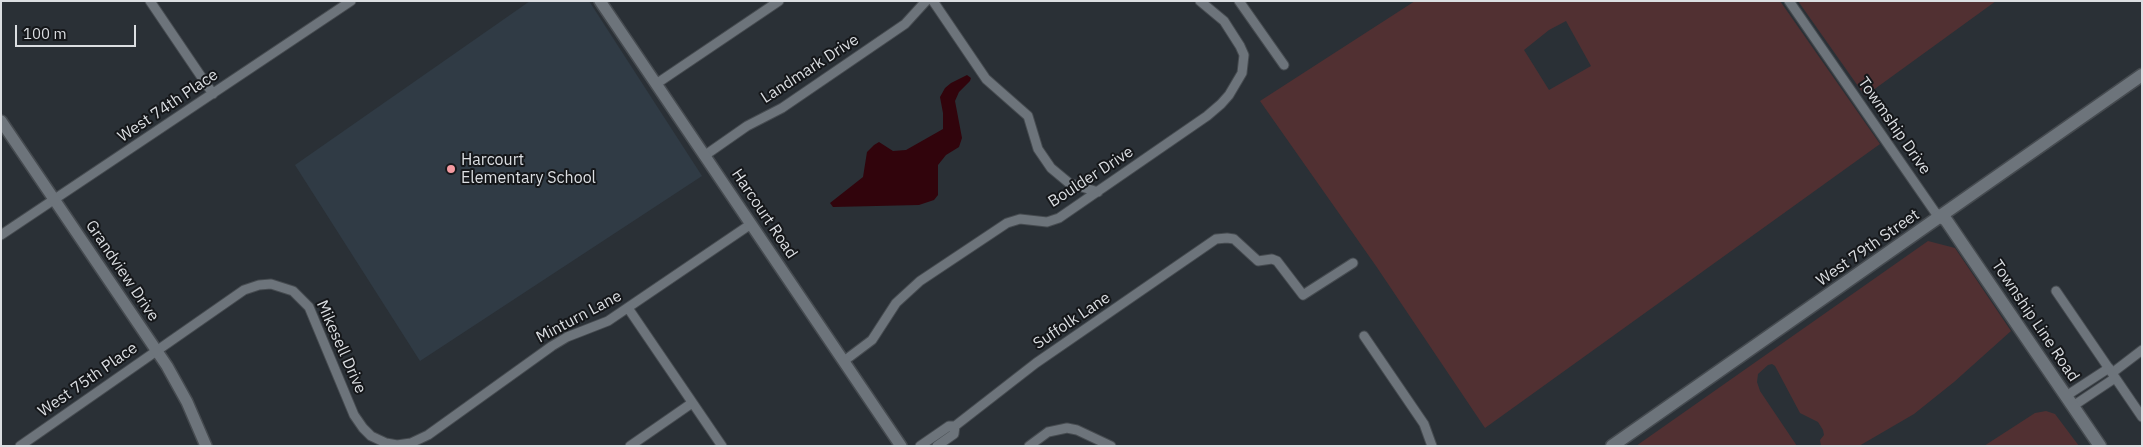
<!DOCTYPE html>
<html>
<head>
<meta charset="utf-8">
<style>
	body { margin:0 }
	#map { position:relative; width:2143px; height:447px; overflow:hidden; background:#2a3036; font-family:"IBM Plex Sans",sans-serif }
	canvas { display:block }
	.frame { position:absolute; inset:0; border:2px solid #dbdee2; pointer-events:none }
	.scale { position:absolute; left:15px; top:25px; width:121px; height:22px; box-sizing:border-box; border:2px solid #dbdee2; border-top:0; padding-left:6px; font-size:15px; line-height:18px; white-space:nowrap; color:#dbdee2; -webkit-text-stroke:4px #15171a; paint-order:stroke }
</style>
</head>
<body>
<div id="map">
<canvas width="2143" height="447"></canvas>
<div class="frame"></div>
<div class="scale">100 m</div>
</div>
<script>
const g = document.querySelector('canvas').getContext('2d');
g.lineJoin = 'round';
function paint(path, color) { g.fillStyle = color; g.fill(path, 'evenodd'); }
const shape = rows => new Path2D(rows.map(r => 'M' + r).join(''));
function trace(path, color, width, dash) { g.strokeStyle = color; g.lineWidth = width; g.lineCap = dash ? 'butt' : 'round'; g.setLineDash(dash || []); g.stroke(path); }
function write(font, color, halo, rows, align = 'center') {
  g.font = font + ' "IBM Plex Sans",sans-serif'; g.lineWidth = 4; g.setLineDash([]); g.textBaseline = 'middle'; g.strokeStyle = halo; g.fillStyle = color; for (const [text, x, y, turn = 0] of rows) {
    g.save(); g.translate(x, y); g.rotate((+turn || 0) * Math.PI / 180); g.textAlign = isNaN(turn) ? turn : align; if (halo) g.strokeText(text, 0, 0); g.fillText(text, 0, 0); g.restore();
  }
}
paint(shape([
	[530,1,589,1,702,176,420,361,295,165]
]), '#303b45');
paint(shape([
	[1415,1,1780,1,1880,144,1485,428,1376,266,1260,101],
	[1566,21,1591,66,1549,90,1524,50,1549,30],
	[1798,1,1996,1,1865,96],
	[1928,241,1955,248,2011,331,1954,382,1914,414,1859,446,1821,446,1820,440,1824,435,1823,430,1818,422,1800,413,1775,366,1772,364,1768,365,1758,374,1757,382,1760,391,1797,446,1636,446],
	[2046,411,2055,414,2079,446,1984,446,2035,413]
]), '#513032');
paint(shape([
	[967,75,971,78,970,81,959,92,955,101,962,138,959,147,946,155,938,165,938,195,934,200,919,205,833,207,830,203,863,177,867,152,874,145,879,142,893,151,906,150,943,129,943,113,940,97,945,88,951,83]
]), '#31040c');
const minor = shape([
	[150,1,213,94],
	[933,1,986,79,1028,116,1038,149,1051,168,1069,183,1098,192],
	[1239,1,1284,65],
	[1789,1,1935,212,1941,217],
	[656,84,779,1],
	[704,156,747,126,782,108,905,24,926,1],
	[1,235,351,1],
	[2056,291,2142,417],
	[628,308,722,446],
	[1364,336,1424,424,1432,446],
	[844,361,872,340,896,303,920,281,1007,223,1020,219,1047,222,1059,218,1207,116,1221,104,1229,95,1242,73,1244,55,1240,46,1224,21,1200,1],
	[2112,373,2142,350],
	[2066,396,2109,368],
	[2073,406,2115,378],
	[20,446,244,290,259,285,271,284,293,291,309,307,354,415,363,428,371,436,386,443,397,445,411,443,428,435,552,346,567,337,608,321,751,224],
	[630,446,692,403],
	[920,446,949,426,955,426],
	[937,446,954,434,955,426,1036,363,1216,239,1227,238,1234,239,1258,261,1272,259,1277,261,1303,295,1353,263],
	[1029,446,1048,432,1067,428,1077,430,1111,446]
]);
const tertiary = shape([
	[600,1,901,446],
	[1,121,167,366,187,402,206,446]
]);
const secondary = shape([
	[1941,217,1946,220,2100,446],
	[1612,446,2142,75]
]);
trace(minor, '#464b50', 11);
trace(tertiary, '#464b50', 14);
trace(secondary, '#464b50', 15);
trace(minor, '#6d747b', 9);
trace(tertiary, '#6d747b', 11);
trace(secondary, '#6d747b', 12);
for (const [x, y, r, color] of [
	[451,169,5,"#f49aa1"]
]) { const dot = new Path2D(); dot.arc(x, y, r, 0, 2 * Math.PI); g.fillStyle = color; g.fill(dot); trace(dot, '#15171a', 2); }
write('16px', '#dbdee2', '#15171a', [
	["Landmark Drive",810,69,-33],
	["West 74th Place",168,106,-34],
	["Towmship Drive",1894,126,55],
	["Boulder Drive",1091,177,-33],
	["Harcourt Road",764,214,56],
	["West 79th Street",1868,248,-35],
	["Grandview Drive",122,271,56],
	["Minturn Lane",579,317,-28],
	["Suffolk Lane",1072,321,-34],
	["Township Line Road",2035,321,56],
	["Mikesell Drive",341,347,66],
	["West 75th Place",88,380,-35]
]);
write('16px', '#dbdee2', '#15171a', [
	["Harcourt",461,160],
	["Elementary School",461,178]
], 'left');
</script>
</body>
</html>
